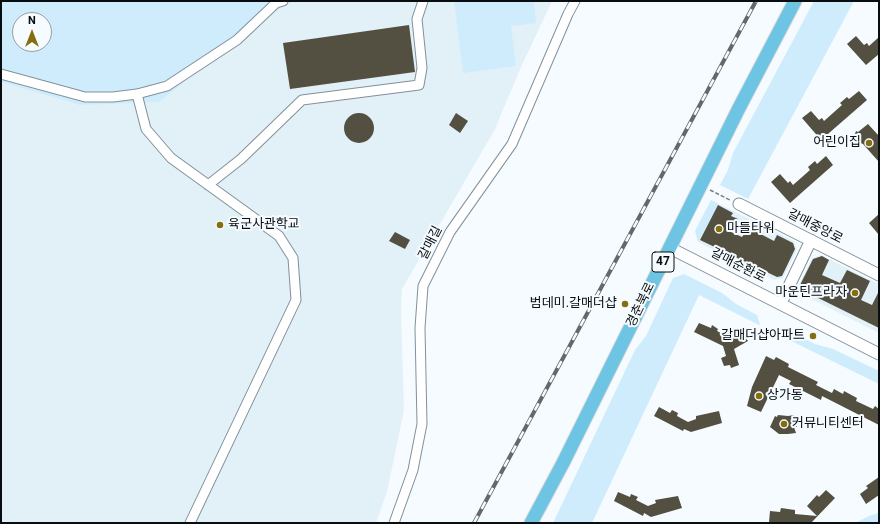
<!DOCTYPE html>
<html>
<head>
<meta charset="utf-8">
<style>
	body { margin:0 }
	#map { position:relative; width:880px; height:524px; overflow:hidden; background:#f5fbff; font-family:Roboto,sans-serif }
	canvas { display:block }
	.frame { position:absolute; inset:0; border:2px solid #080e10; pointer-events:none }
	.north { position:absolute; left:12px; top:12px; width:40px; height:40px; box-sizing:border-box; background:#f5fbff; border:1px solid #969c9f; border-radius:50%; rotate:0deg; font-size:11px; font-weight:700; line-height:16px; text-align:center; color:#080e10 }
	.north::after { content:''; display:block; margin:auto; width:14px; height:18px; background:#846e0d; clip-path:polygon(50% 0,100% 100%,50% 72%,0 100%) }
</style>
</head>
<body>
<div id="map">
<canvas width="880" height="524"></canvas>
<div class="frame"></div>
<div class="north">N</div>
</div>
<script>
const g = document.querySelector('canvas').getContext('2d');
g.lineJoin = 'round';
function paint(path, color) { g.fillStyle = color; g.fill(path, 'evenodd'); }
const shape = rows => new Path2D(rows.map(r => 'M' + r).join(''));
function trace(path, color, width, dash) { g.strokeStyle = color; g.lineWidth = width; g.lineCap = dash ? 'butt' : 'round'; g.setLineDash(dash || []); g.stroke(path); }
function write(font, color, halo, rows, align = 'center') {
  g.font = font + ' Roboto,"Noto Sans KR",sans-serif'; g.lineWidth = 4; g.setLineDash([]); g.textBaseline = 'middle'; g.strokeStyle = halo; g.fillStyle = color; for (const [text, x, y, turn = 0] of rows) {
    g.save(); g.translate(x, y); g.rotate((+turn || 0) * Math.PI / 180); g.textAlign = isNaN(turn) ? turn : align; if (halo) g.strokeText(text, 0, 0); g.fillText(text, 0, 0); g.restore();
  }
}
paint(shape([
	[295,1,552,1,521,67,494,131,402,289,401,313,404,410,387,492,376,523,1,523,1,82,79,105,233,42,269,15],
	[719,204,794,241,797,250,783,278,774,280,698,242],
	[821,255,879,284,879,333,802,294,799,285,812,258]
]), '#e2f0f8');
paint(shape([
	[1,1,295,1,269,15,233,42,159,102,79,105,1,82],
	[20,20,44,20,44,44,20,44],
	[454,1,534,1,536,23,511,26,516,66,463,73],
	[814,1,854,1,748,199,720,185,728,170,733,153],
	[711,200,719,204,698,242,695,231],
	[684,274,722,293,736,304,757,315,760,324,759,325,699,295,592,523,553,523,635,350,646,336,673,278],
	[784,329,815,344,833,349,879,371,879,384,775,333],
	[879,513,879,523,855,523,869,516]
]), '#ceecfc');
paint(shape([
	[409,25,415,72,290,89,283,43],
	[856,36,864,45,867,43,869,46,879,37,879,54,866,65,847,44],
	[859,91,867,100,821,140,802,118,811,111,819,120,822,118,824,121,842,105,840,103,847,97,849,99],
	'344 128a15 15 0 1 1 30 0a15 15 0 1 1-30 0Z',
	[456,113,468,121,460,133,449,125],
	[868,124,879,136,879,162,863,144,853,140,856,131,858,132],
	[826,156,833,165,790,203,771,182,780,174,788,183,790,181,793,185,810,170,808,167,815,161,817,164],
	[718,205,733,213,731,216,738,219,731,232,742,237,749,228,774,241,777,235,793,243,795,249,782,276,777,277,700,240],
	[879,214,879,235,869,223],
	[395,232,410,240,405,249,389,241],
	[822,256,829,260,822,275,840,283,847,270,870,281,861,300,872,305,879,291,879,328,802,290,800,285,813,259],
	[699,323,711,328,712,325,718,329,717,331,731,338,742,332,748,341,734,349,739,365,731,368,730,365,724,366,721,358,726,356,723,346,694,332],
	[766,356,774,360,776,357,789,364,788,367,818,382,816,385,832,393,834,389,843,394,844,391,857,398,856,401,873,409,875,406,879,409,879,425,822,396,821,400,789,384,791,381,779,375,761,412,747,406,752,387],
	[659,407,670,413,672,410,678,413,677,416,688,422,696,419,696,416,719,411,722,423,691,432,684,429,683,431,654,416],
	[778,415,788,416,794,415,797,427,794,427,796,433,788,434,779,434,770,427,775,416,777,417],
	[879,477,879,495,866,504,860,494,868,488,866,486],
	[826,490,835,498,811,523,769,522,770,511,780,512,781,508,795,510,795,514,817,516,807,506,817,495,819,497],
	[618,492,630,497,631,494,638,497,636,500,648,506,656,503,655,500,678,496,682,508,651,517,644,513,643,516,614,501]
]), '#535042');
const minor = shape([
	[1,74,85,97,113,97,137,94,167,86,237,40,276,3,283,1],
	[137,94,146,129,171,158,279,236,293,258,296,300,190,523],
	[208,185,241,159,302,100,419,85,422,68,417,19,423,1],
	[394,523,413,470,422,424,420,328,423,286,450,232,512,144,568,14,575,1]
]);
const tertiary = shape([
	[739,204,879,275],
	[670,248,879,354],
	[781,303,811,240]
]);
const primary = shape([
	[531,523,563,463,739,108,795,1]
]);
trace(minor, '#819199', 11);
trace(tertiary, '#819199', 13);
trace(primary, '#d7d8d9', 15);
trace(shape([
	[710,190,730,200]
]), '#767c7f', 1.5, [4, 2]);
trace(minor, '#fff', 9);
trace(tertiary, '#fff', 11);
trace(primary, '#6ec4e3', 13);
const rail = shape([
	[474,523,756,1]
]);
trace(rail, '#62686b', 4);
trace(rail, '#f5fbff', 2.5, [8]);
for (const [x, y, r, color] of [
	[869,143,4,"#846e0d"],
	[220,225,4,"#846e0d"],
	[719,229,4,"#846e0d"],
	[855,293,4,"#846e0d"],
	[625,304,4,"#846e0d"],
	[813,336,4,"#846e0d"],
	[759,396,4,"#846e0d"],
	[784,424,4,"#846e0d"]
]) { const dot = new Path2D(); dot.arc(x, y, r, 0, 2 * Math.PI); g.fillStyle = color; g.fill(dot); trace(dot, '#f5fbff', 1.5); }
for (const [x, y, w] of [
	[663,262,22]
]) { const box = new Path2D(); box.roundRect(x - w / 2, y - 10, w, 20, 3); g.fillStyle = '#f5fbff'; g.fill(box); trace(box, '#080e10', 1); }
write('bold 12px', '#080e10', null, [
	["47",663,262]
]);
write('13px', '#080e10', '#f5fbff', [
	["어린이집",861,143],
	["육군사관학교",228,225,"left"],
	["마들타워",727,229,"left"],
	["마운틴프라자",847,293],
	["범데미.갈매더샵",617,304],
	["갈매더샵아파트",805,336],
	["상가동",767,396,"left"],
	["커뮤니티센터",792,424,"left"]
], 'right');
write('13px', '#080e10', '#f5fbff', [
	["갈매중앙로",815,227,27],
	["갈매길",431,243,-63],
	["갈매순환로",738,266,27],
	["경춘북로",641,305,-64]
]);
</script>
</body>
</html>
